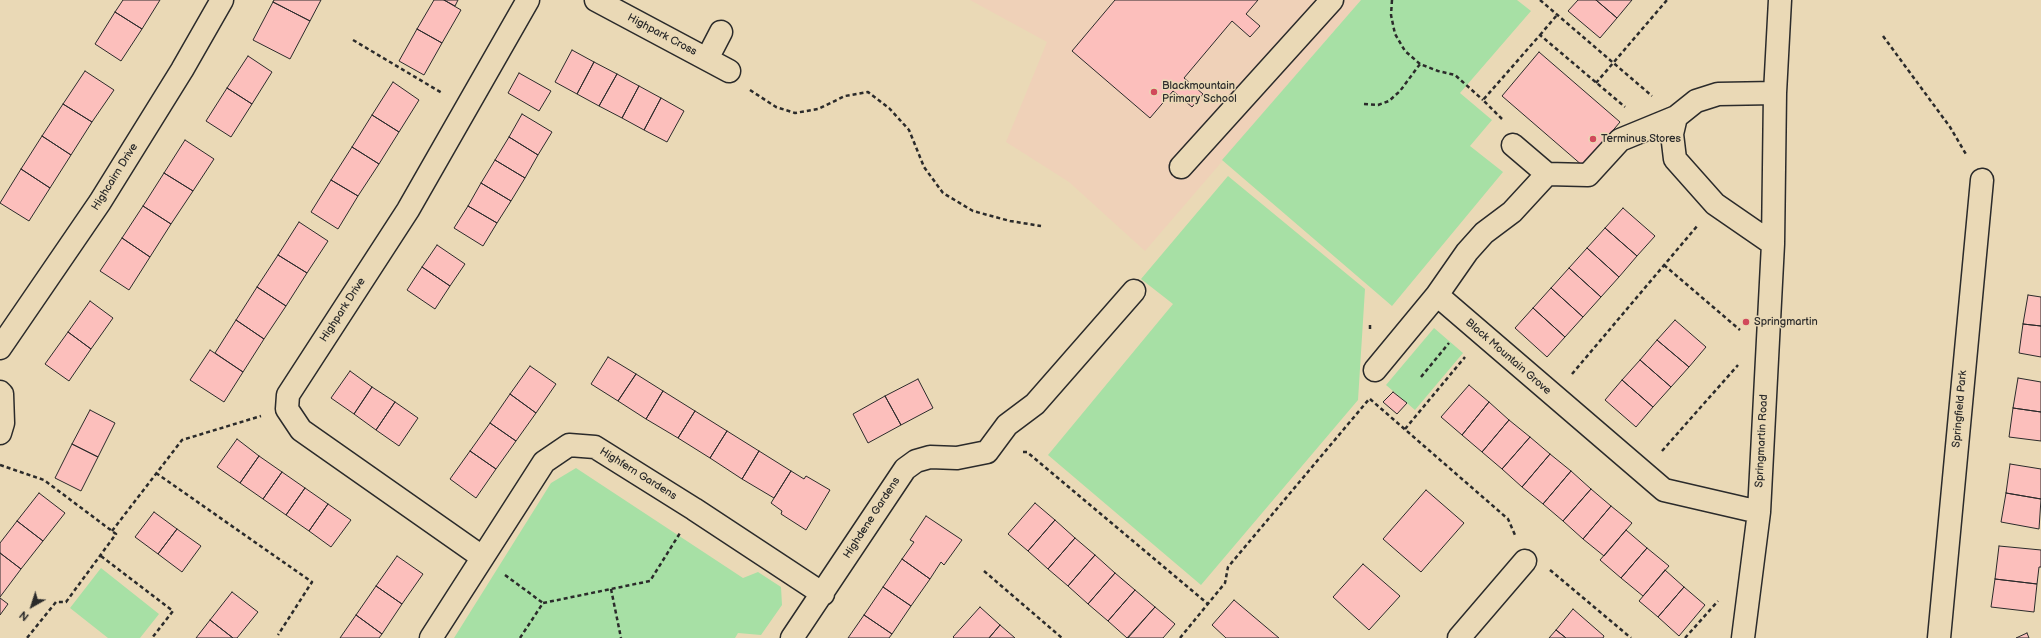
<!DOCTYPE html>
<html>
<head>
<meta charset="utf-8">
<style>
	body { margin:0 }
	#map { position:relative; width:2041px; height:638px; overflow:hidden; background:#ead9b6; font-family:"Balsamiq Sans",sans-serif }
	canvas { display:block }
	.north { position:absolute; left:12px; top:586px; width:40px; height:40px; -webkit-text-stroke:3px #ead9b6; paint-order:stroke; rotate:219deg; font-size:11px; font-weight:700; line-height:16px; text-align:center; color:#2b2b2b }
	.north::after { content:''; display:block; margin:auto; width:14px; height:18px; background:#2b2b2b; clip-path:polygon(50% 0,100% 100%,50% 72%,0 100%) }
</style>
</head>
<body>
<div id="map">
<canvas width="2041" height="638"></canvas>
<div class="north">N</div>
</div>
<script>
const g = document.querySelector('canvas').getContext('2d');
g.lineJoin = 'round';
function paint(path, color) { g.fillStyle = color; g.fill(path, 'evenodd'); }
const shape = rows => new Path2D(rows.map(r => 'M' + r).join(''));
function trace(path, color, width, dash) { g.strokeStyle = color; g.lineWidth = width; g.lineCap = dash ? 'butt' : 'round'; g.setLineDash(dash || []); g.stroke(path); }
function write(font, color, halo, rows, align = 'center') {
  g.font = font + ' "Balsamiq Sans",sans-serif'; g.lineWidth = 3; g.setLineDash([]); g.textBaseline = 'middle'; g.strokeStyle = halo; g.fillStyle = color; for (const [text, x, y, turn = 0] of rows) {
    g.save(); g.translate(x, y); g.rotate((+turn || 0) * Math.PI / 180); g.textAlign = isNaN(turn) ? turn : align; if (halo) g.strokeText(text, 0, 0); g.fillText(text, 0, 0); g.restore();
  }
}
paint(shape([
	[970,0,1361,0,1145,251,1069,182,1006,142,1047,42]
]), '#efd1b8');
paint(shape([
	[1361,0,1517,0,1531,11,1460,93,1492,120,1470,146,1503,172,1392,306,1222,160],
	[1228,176,1365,289,1358,400,1201,585,1048,455,1173,304,1141,279],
	[1434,328,1463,353,1415,410,1386,385],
	[576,468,743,578,758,572,781,587,782,605,761,635,738,633,735,638,454,638,551,483],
	[101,568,159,614,140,638,108,638,70,608]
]), '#a7e0a5');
const building = shape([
	[123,0,160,0,142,29,115,12,123,0],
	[274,0,321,0,310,21,273,2,274,0],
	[434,0,444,0,461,10,442,43,417,29,434,0],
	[444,0,458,0,455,6,444,0],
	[1115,0,1258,0,1246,14,1260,26,1250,37,1232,21,1184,78,1203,94,1192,107,1173,91,1150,118,1072,51,1115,0],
	[1578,0,1596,0,1617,18,1600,38,1568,11,1578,0],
	[1596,0,1632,0,1617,18,1596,0],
	[273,2,310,21,290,59,253,40,273,2],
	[115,12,142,29,121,61,95,44,115,12],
	[417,29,442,43,424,75,399,61,417,29],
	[572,50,594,62,577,94,555,82,572,50],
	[1539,52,1620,122,1583,166,1502,96,1539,52],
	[248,56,272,72,252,104,227,88,248,56],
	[594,62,617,74,599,106,577,94,594,62],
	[85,71,114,90,92,122,63,104,85,71],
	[519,73,551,91,539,111,508,93,519,73],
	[617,74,639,86,622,118,599,106,617,74],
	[393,82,419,100,399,132,372,115,393,82],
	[639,86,661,98,644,130,622,118,639,86],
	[227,88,252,104,231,137,206,121,227,88],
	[661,98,684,111,667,142,644,130,661,98],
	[63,104,92,122,71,155,42,136,63,104],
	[522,114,552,132,538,155,509,137,522,114],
	[372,115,399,132,379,164,352,147,372,115],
	[42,136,71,155,50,188,21,169,42,136],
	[509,137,538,155,525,178,495,160,509,137],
	[185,140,214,159,193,191,164,173,185,140],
	[352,147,379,164,358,196,331,180,352,147],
	[495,160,525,178,511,201,481,183,495,160],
	[21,169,50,188,29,221,0,203,21,169],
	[164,173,193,191,171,224,143,206,164,173],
	[331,180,358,196,338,229,311,212,331,180],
	[481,183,511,201,497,223,468,206,481,183],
	[143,206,171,224,150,257,122,238,143,206],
	[468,206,497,223,483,246,454,228,468,206],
	[1623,208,1655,236,1637,256,1605,228,1623,208],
	[299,222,328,241,307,273,278,255,299,222],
	[1605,228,1637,256,1619,277,1587,248,1605,228],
	[122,238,150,257,129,290,100,271,122,238],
	[437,245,465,264,450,286,422,267,437,245],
	[1587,248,1619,277,1601,297,1569,268,1587,248],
	[278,255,307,273,286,306,257,287,278,255],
	[422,267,450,286,435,309,407,290,422,267],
	[1569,268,1601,297,1583,317,1551,288,1569,268],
	[257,287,286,306,264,339,236,320,257,287],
	[1551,288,1583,317,1565,337,1533,308,1551,288],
	[2028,295,2041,297,2041,326,2023,324,2028,295],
	[90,301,113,318,91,349,68,332,90,301],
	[1533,308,1565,337,1547,357,1515,328,1533,308],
	[236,320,264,339,243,372,215,353,236,320],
	[1675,320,1706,347,1689,367,1657,340,1675,320],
	[2023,324,2041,326,2041,357,2019,353,2023,324],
	[68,332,91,349,69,381,45,364,68,332],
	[1657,340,1689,367,1671,387,1640,360,1657,340],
	[210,350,243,372,224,402,190,380,210,350],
	[608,357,636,374,618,401,591,384,608,357],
	[1640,360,1671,387,1653,407,1622,380,1640,360],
	[530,366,556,384,536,413,510,394,530,366],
	[350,371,372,387,354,414,331,398,350,371],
	[636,374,663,391,646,419,618,401,636,374],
	[2018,378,2041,382,2041,412,2013,408,2018,378],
	[918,379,933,408,901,425,885,396,918,379],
	[1622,380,1653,407,1636,427,1605,400,1622,380],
	[1469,385,1489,402,1462,435,1441,417,1469,385],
	[372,387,395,402,376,430,354,414,372,387],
	[663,391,695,411,678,438,646,419,663,391],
	[1393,392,1407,403,1397,414,1383,402,1393,392],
	[510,394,536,413,516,441,490,423,510,394],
	[885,396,901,425,868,443,853,414,885,396],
	[395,402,418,418,399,446,376,430,395,402],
	[1489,402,1509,420,1482,452,1462,435,1489,402],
	[2013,408,2041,412,2041,441,2009,437,2013,408],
	[90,410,115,423,98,457,72,444,90,410],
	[695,411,727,431,710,458,678,438,695,411],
	[1509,420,1530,437,1502,469,1482,452,1509,420],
	[490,423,516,441,496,469,470,451,490,423],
	[727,431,759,451,742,479,710,458,727,431],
	[1530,437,1550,454,1522,487,1502,469,1530,437],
	[237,439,259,456,240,483,217,467,237,439],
	[72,444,98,457,81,491,55,478,72,444],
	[470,451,496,469,476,498,450,479,470,451],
	[759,451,791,471,774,498,742,479,759,451],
	[1550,454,1571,471,1543,504,1522,487,1550,454],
	[259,456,282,472,263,499,240,483,259,456],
	[2010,464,2041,469,2041,499,2006,493,2010,464],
	[791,471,804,479,806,476,830,490,806,530,781,514,782,511,771,503,791,471],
	[1571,471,1591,489,1563,521,1543,504,1571,471],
	[282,472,305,488,286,515,263,499,282,472],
	[305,488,328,504,309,531,286,515,305,488],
	[1591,489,1611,506,1583,539,1563,521,1591,489],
	[1426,490,1464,523,1421,572,1383,539,1426,490],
	[39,493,65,513,43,541,17,521,39,493],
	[2006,493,2041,499,2039,529,2001,522,2006,493],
	[1035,503,1055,520,1028,551,1008,534,1035,503],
	[328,504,351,520,331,547,309,531,328,504],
	[1611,506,1632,523,1604,556,1583,539,1611,506],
	[154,512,177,529,158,554,135,537,154,512],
	[926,516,962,540,944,565,941,562,930,579,902,559,914,542,910,540,926,516],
	[1055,520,1075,538,1048,569,1028,551,1055,520],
	[17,521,43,541,21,569,0,553,0,543,17,521],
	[177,529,201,546,182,572,158,554,177,529],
	[1626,530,1647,548,1621,578,1600,560,1626,530],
	[1075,538,1095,555,1068,586,1048,569,1075,538],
	[1999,546,2041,550,2041,567,2039,567,2037,584,1995,579,1999,546],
	[1647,548,1669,566,1643,596,1621,578,1647,548],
	[0,553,21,569,0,597,0,553],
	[1095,555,1115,573,1088,604,1068,586,1095,555],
	[397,556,423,574,402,604,376,586,397,556],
	[902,559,930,579,911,606,883,587,902,559],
	[1363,564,1400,596,1369,630,1333,597,1363,564],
	[1665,570,1684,587,1658,617,1639,601,1665,570],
	[1115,573,1135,590,1108,621,1088,604,1115,573],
	[1995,579,2037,584,2034,612,1991,607,1995,579],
	[376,586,402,604,382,634,356,615,376,586],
	[883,587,911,606,892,634,864,615,883,587],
	[1684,587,1705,605,1679,636,1658,617,1684,587],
	[1135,590,1155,607,1127,638,1108,621,1135,590],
	[232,592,258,612,237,638,233,638,210,620,232,592],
	[0,598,8,604,0,615,0,598],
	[1234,600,1279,638,1226,638,1212,625,1234,600],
	[980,607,1000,625,989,638,954,638,953,637,980,607],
	[1155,607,1175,624,1163,638,1128,638,1155,607],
	[1573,609,1604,636,1603,638,1566,638,1556,630,1573,609],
	[356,615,382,634,379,638,340,638,356,615],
	[864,615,892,634,889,638,848,638,864,615],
	[210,620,233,638,196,638,210,620],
	[1000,625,1015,638,989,638,1000,625],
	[1556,630,1566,638,1549,638,1556,630],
	[2027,633,2029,638,2016,638,2027,633]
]);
paint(building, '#fcbfbc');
trace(building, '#2b2b2b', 1);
const minor = shape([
	[596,0,729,71],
	[707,59,721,32],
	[1513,145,1547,174,1512,212,1484,233,1467,252,1437,295,1664,490,1759,512],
	[1181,167,1332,0],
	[1547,174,1588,175,1620,140,1676,117],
	[1773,244,1715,204,1675,159,1672,134,1676,117,1696,101,1718,94,1775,93],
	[0,348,100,202,182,70,222,0],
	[1375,370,1437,295],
	[0,392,2,394,3,423,0,433],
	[482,557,301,430,287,409,288,395,408,210,528,0],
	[431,638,544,462,569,445,595,447,694,509,823,594],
	[792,638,905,469,916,461,930,457,957,458,987,452,1007,425,1035,404,1134,291],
	[1459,638,1525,561],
	[1743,638,1759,512,1773,244,1775,93,1780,0],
	[1939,638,1982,180]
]);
trace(minor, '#2b2b2b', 25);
trace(shape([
	[1392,0,1391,15,1395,34,1405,51,1420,64,1438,71,1455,75,1483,100],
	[1540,0,1652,96],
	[1540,35,1557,15],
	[1883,36,1950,127,1967,156],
	[353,40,442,93],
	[1596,83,1667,0],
	[750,90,776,107,795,113,818,109,845,96,868,92,889,108,909,130,924,167,943,193,973,211,1010,221,1041,226],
	[1364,104,1378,105,1389,101,1400,91,1420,64],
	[1502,119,1483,100,1540,35,1625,107],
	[1664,265,1740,330],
	[1370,325,1370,330],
	[1572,374,1698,225],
	[1421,377,1449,343],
	[1370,399,1508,519,1515,535],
	[1405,429,1465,357],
	[1662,451,1738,365],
	[1023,452,1027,452,1208,604],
	[0,465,44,480,116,534,66,602,56,602,27,638],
	[156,473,312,582,278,635],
	[112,531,182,440,261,416],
	[101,556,173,611,152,638],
	[1550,570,1631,638],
	[984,571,1062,638],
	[505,575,543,603],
	[611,589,621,638],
	[520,638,543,603,650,581,680,533],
	[1180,638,1225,583,1228,567,1370,398],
	[1685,638,1718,601]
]), '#2b2b2b', 2.5, [4, 3]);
trace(minor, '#ead9b6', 22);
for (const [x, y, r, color] of [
	[1154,92,4,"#d1495b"],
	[1593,139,4,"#d1495b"],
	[1746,322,4,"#d1495b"]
]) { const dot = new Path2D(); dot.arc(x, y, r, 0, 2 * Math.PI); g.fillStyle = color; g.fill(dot); trace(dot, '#ead9b6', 1.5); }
write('11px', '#2b2b2b', '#ead9b6', [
	["Highpark Cross",662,35,28],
	["Highcairn Drive",115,177,-58],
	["Highpark Drive",343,310,-57],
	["Black Mountain Grove",1508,357,41],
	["Springfield Park",1960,409,-85],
	["Springmartin Road",1762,441,-87],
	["Highfern Gardens",638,474,32],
	["Highdene Gardens",872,518,-57]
]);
write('11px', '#2b2b2b', '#ead9b6', [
	["Blackmountain",1162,86],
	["Primary School",1162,99],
	["Terminus Stores",1601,139],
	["Springmartin",1754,322]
], 'left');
</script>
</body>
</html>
